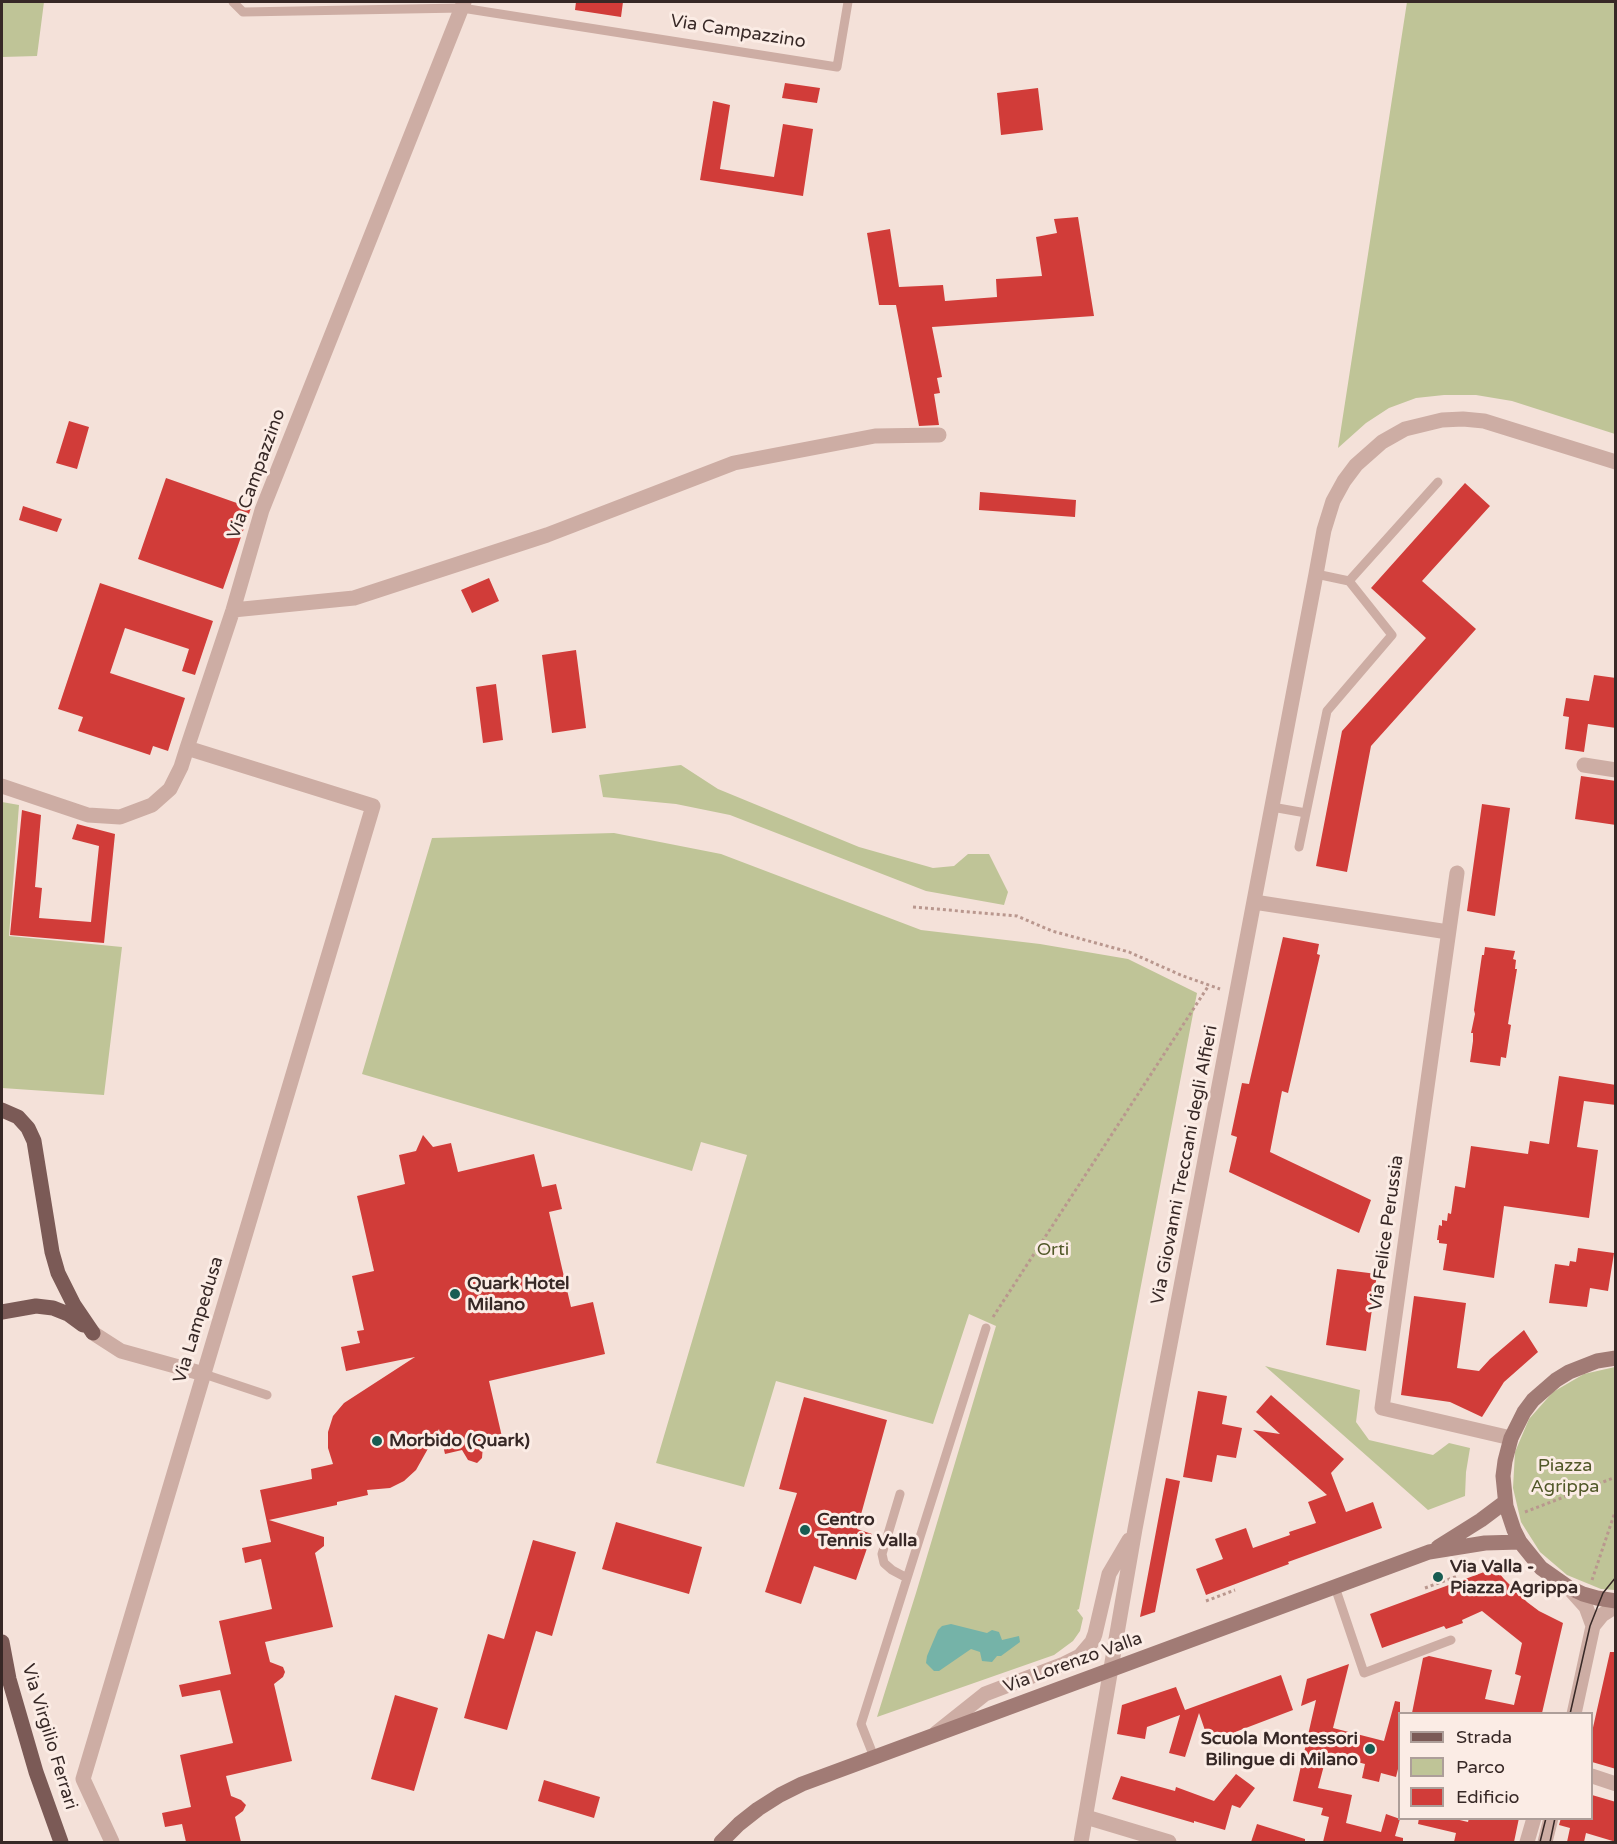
<!DOCTYPE html>
<html>
<head>
<meta charset="utf-8">
<style>
	body { margin:0 }
	#map { position:relative; width:1617px; height:1844px; overflow:hidden; background:#f4e1d9; font-family:"Varela Round",sans-serif }
	canvas { display:block }
	.frame { position:absolute; inset:0; border:3px solid #372826; pointer-events:none }
	.legend { position:absolute; left:1398px; top:1712px; width:195px; height:108px; box-sizing:border-box; background:#fbece5; border:2px solid #ad9e99; margin:0; padding:8px 10px; list-style:none; font-size:18px; color:#372826 }
	.legend li { display:flex; align-items:center; gap:12px; height:30px }
	.legend b { width:30px; border:2px solid #ad9e99 }
</style>
</head>
<body>
<div id="map">
<canvas width="1617" height="1844"></canvas>
<div class="frame"></div>
<ul class="legend">
<li><b style="height:8px;background:#7b5a56"></b>Strada</li>
<li><b style="height:16px;background:#bfc497"></b>Parco</li>
<li><b style="height:16px;background:#d13c39"></b>Edificio</li>
</ul>
</div>
<script>
const g = document.querySelector('canvas').getContext('2d');
g.lineJoin = 'round';
function paint(path, color) { g.fillStyle = color; g.fill(path, 'evenodd'); }
const shape = rows => new Path2D(rows.map(r => 'M' + r).join(''));
function trace(path, color, width, dash) { g.strokeStyle = color; g.lineWidth = width; g.lineCap = dash ? 'butt' : 'round'; g.setLineDash(dash || []); g.stroke(path); }
function write(font, color, halo, rows, align = 'center') {
  g.font = font + ' "Varela Round",sans-serif'; g.lineWidth = 6; g.setLineDash([]); g.textBaseline = 'middle'; g.strokeStyle = halo; g.fillStyle = color; for (const [text, x, y, turn = 0] of rows) {
    g.save(); g.translate(x, y); g.rotate((+turn || 0) * Math.PI / 180); g.textAlign = isNaN(turn) ? turn : align; if (halo) g.strokeText(text, 0, 0); g.fillText(text, 0, 0); g.restore();
  }
}
paint(shape([
	[2,2,44,2,37,56,2,57],
	[1407,2,1615,2,1615,434,1512,401,1476,395,1444,395,1416,398,1389,408,1366,423,1338,448],
	[681,765,718,789,859,847,933,868,954,866,968,854,989,854,1008,892,1004,905,926,891,730,815,676,804,603,797,599,775],
	[2,802,19,805,9,936,122,947,104,1095,2,1088],
	[614,833,721,854,921,930,1040,944,1128,959,1197,993,1079,1609,1077,1610,1083,1618,1080,1631,1073,1641,1054,1655,877,1717,916,1593,996,1326,969,1314,933,1424,776,1381,744,1487,656,1463,747,1155,701,1142,692,1171,362,1074,432,838],
	[1265,1366,1360,1390,1356,1422,1369,1440,1433,1455,1449,1443,1470,1448,1466,1472,1465,1496,1428,1510],
	[1615,1367,1615,1590,1601,1589,1567,1575,1540,1552,1521,1522,1513,1488,1515,1452,1529,1419,1553,1392,1584,1374]
]), '#bfc497');
paint(shape([
	[951,1624,987,1633,992,1630,999,1632,1002,1640,1019,1636,1020,1642,1001,1656,997,1656,992,1662,982,1661,980,1652,971,1649,939,1671,934,1671,926,1663,927,1656,938,1630,942,1626]
]), '#75b3a8');
paint(shape([
	[576,2,623,2,621,17,575,10],
	[785,83,820,88,817,103,782,98],
	[1038,88,1043,130,1001,135,997,93],
	[713,101,730,105,720,169,774,177,783,124,813,129,803,196,700,180],
	[1078,217,1094,316,932,327,942,377,937,378,940,393,934,394,939,425,919,426,896,305,879,305,867,233,890,229,899,287,943,285,945,301,997,297,996,279,1042,276,1036,237,1057,233,1054,219],
	[69,421,89,427,77,469,56,463],
	[166,478,251,508,223,589,138,559],
	[1465,483,1490,506,1422,581,1476,629,1371,746,1347,872,1316,866,1342,731,1426,638,1371,588],
	[980,492,1076,500,1075,517,979,510],
	[23,506,62,519,57,532,19,520],
	[489,578,499,601,472,613,461,590],
	[100,583,213,621,195,675,182,671,189,649,125,628,110,673,185,698,168,751,153,746,150,755,78,731,83,717,58,709],
	[576,650,586,728,552,733,542,655],
	[1594,675,1616,678,1616,728,1588,724,1584,752,1565,749,1569,717,1563,716,1566,698,1589,701],
	[496,684,503,740,483,743,476,687],
	[1581,776,1616,781,1616,825,1575,819],
	[1482,804,1510,808,1495,916,1467,911],
	[22,810,41,815,35,887,42,888,39,918,91,922,99,846,72,839,77,824,115,834,104,943,10,935],
	[1283,937,1319,944,1317,954,1320,955,1288,1093,1282,1091,1270,1152,1371,1200,1359,1233,1229,1172,1237,1137,1231,1135,1242,1083,1249,1084],
	[1485,947,1515,951,1513,959,1516,960,1515,969,1517,969,1508,1024,1511,1025,1506,1058,1501,1057,1500,1066,1470,1062,1473,1041,1473,1033,1471,1033,1475,1014,1474,1010,1482,955,1484,955],
	[1559,1076,1616,1085,1616,1105,1584,1101,1577,1147,1598,1150,1589,1218,1504,1206,1494,1278,1443,1270,1447,1244,1439,1243,1439,1240,1437,1240,1439,1225,1442,1226,1442,1220,1447,1221,1448,1213,1451,1214,1455,1186,1465,1188,1471,1146,1528,1154,1530,1141,1549,1144],
	[423,1135,433,1147,451,1143,458,1172,534,1154,542,1187,556,1184,562,1209,549,1212,571,1307,593,1302,605,1354,489,1381,503,1441,483,1445,482,1458,477,1463,468,1460,462,1450,445,1454,439,1429,416,1470,404,1481,390,1488,367,1490,368,1495,337,1502,337,1505,269,1520,324,1537,324,1546,315,1553,333,1627,265,1642,270,1662,283,1667,285,1672,283,1677,274,1684,292,1761,226,1776,231,1796,241,1800,246,1805,243,1811,235,1817,241,1842,186,1842,182,1824,165,1827,162,1813,191,1807,180,1755,233,1743,220,1690,182,1697,179,1685,231,1674,219,1621,272,1609,261,1559,245,1563,242,1548,271,1542,260,1490,312,1479,311,1469,333,1464,328,1448,328,1432,333,1416,344,1403,415,1357,346,1371,341,1347,360,1343,357,1331,364,1330,352,1276,374,1271,357,1196,405,1184,399,1155,416,1151],
	[1578,1248,1614,1253,1608,1291,1590,1288,1587,1307,1549,1303,1555,1264,1569,1266,1570,1261,1576,1262],
	[1337,1269,1377,1274,1366,1351,1326,1345],
	[1414,1296,1466,1303,1457,1368,1479,1371,1490,1359,1524,1330,1538,1352,1504,1382,1482,1417,1450,1402,1401,1395],
	[1198,1391,1227,1396,1222,1424,1242,1428,1236,1458,1217,1455,1212,1482,1183,1477],
	[1271,1395,1344,1459,1331,1473,1346,1512,1373,1502,1382,1528,1288,1562,1289,1564,1206,1595,1196,1569,1223,1559,1215,1539,1246,1528,1253,1548,1290,1535,1289,1532,1316,1523,1308,1502,1327,1495,1253,1430,1280,1434,1256,1412],
	[804,1397,887,1420,857,1529,872,1534,856,1580,814,1566,801,1604,765,1592,797,1493,779,1489],
	[1166,1478,1180,1481,1155,1612,1140,1617],
	[616,1522,702,1547,689,1594,602,1569],
	[533,1540,576,1552,552,1636,536,1631,507,1730,464,1718,488,1634,504,1639],
	[1495,1568,1504,1579,1527,1602,1539,1611,1563,1623,1542,1713,1412,1713,1423,1658,1429,1656,1492,1670,1485,1699,1514,1705,1521,1676,1515,1674,1522,1643,1482,1611,1462,1620,1463,1623,1446,1629,1444,1626,1382,1648,1370,1614],
	[1610,1652,1616,1652,1616,1769,1592,1762,1592,1732],
	[1349,1664,1333,1728,1384,1741,1395,1701,1400,1702,1400,1761,1396,1777,1381,1773,1379,1782,1362,1778,1365,1764,1327,1754,1318,1788,1352,1795,1346,1823,1381,1832,1386,1814,1400,1819,1395,1836,1403,1838,1403,1842,1323,1842,1329,1817,1321,1815,1323,1808,1293,1801,1316,1700,1301,1706,1307,1679],
	[1281,1675,1293,1710,1209,1742,1199,1713,1185,1757,1169,1753,1180,1715,1147,1727,1145,1739,1117,1734,1122,1705,1176,1687,1185,1710],
	[395,1695,438,1708,414,1791,371,1779],
	[1236,1774,1255,1788,1240,1808,1232,1805,1225,1830,1194,1821,1194,1823,1112,1799,1121,1776,1175,1791,1176,1787,1214,1801],
	[544,1780,600,1797,594,1818,538,1801],
	[1592,1795,1616,1802,1616,1842,1586,1833,1584,1842,1567,1842,1570,1828,1559,1825,1561,1818,1592,1818],
	[1419,1818,1451,1818,1468,1822,1469,1818,1519,1818,1514,1842,1454,1842,1456,1833,1418,1824],
	[1257,1824,1305,1839,1305,1842,1251,1842]
]), '#d13c39');
trace(shape([
	[913,907,1017,916,1052,931,1129,952,1183,976,1220,989],
	[993,1317,1209,985],
	[1525,1512,1616,1477],
	[1592,1580,1616,1509],
	[1425,1588,1458,1576],
	[1206,1601,1235,1590]
]), '#b9978e', 3, [3, 3]);
trace(shape([
	[233,2,243,12,462,8,837,67,848,2],
	[1349,581,1438,482],
	[1272,807,1306,813],
	[1299,847,1327,711,1392,635,1349,581,1316,574],
	[204,1374,267,1395],
	[900,1494,882,1554,884,1563,892,1570,907,1578],
	[1335,1587,1364,1673,1451,1640],
	[874,1757,861,1724,986,1328]
]), '#cdada4', 9);
trace(shape([
	[233,610,354,598,547,535,734,463,875,436,939,435],
	[1584,765,1616,770],
	[2,786,88,815,120,817,152,805,170,789,181,767,187,748,233,610,262,510,464,2],
	[1457,873,1382,1408,1511,1438],
	[1254,902,1448,932],
	[93,1333,121,1351,204,1374],
	[1568,1587,1586,1607,1593,1626],
	[1574,1714,1593,1626,1602,1615,1616,1606],
	[936,1733,985,1694,1064,1664,1080,1656,1092,1642,1095,1634,1109,1574,1129,1540],
	[1592,1776,1616,1784],
	[1086,1817,1169,1842],
	[112,1842,83,1779,373,806,187,748],
	[1081,1842,1135,1529,1316,574,1324,530,1333,501,1344,481,1356,465,1382,442,1405,429,1442,420,1463,419,1484,421,1616,462],
	[1527,1842,1534,1818],
	[1545,1842,1551,1818]
]), '#cdada4', 15);
trace(shape([
	[1616,1358,1597,1361,1569,1372,1556,1380,1533,1400,1524,1412,1511,1438,1505,1461,1503,1476,1506,1506,1514,1530,1520,1542,1541,1568,1568,1587,1583,1594,1597,1598,1616,1601],
	[1438,1547,1481,1520,1505,1502],
	[721,1842,739,1824,758,1809,780,1795,802,1784,1429,1552,1485,1543,1520,1542]
]), '#a17b75', 15);
trace(shape([
	[2,1110,18,1117,28,1128,34,1141,52,1252,58,1273,74,1305,93,1333],
	[2,1312,36,1306,53,1308,68,1314,83,1325],
	[2,1642,9,1679,36,1772,61,1842]
]), '#7b5a56', 15);
trace(shape([
	[1570,1714,1590,1626,1603,1593,1616,1577],
	[1540,1842,1546,1818],
	[1550,1842,1555,1818]
]), '#372826', 1.5);
for (const [x, y, r, color] of [
	[455,1294,6,"#185c52"],
	[377,1441,6,"#185c52"],
	[805,1530,6,"#185c52"],
	[1438,1577,6,"#185c52"],
	[1370,1749,6,"#185c52"]
]) { const dot = new Path2D(); dot.arc(x, y, r, 0, 2 * Math.PI); g.fillStyle = color; g.fill(dot); trace(dot, '#fbece5', 2); }
write('18px', '#372826', '#fbece5', [
	["Via Campazzino",738,32,9],
	["Via Campazzino",257,474,-70],
	["Via Giovanni Treccani degli Alfieri",1185,1165,-79],
	["Via Felice Perussia",1387,1233,-82],
	["Via Lampedusa",199,1320,-73],
	["Via Lorenzo Valla",1073,1663,-20],
	["Via Virgilio Ferrari",49,1737,73]
]);
write('18px', '#515828', '#fbece5', [
	["Orti",1053,1250],
	["Piazza",1565,1466],
	["Agrippa",1565,1487]
]);
write('bold 18px', '#372826', '#fbece5', [
	["Quark Hotel",467,1284],
	["Milano",467,1305],
	["Morbido (Quark)",389,1441],
	["Centro",817,1520],
	["Tennis Valla",817,1541],
	["Via Valla -",1450,1567],
	["Piazza Agrippa",1450,1588],
	["Scuola Montessori",1358,1739,"right"],
	["Bilingue di Milano",1358,1760,"right"]
], 'left');
</script>
</body>
</html>
